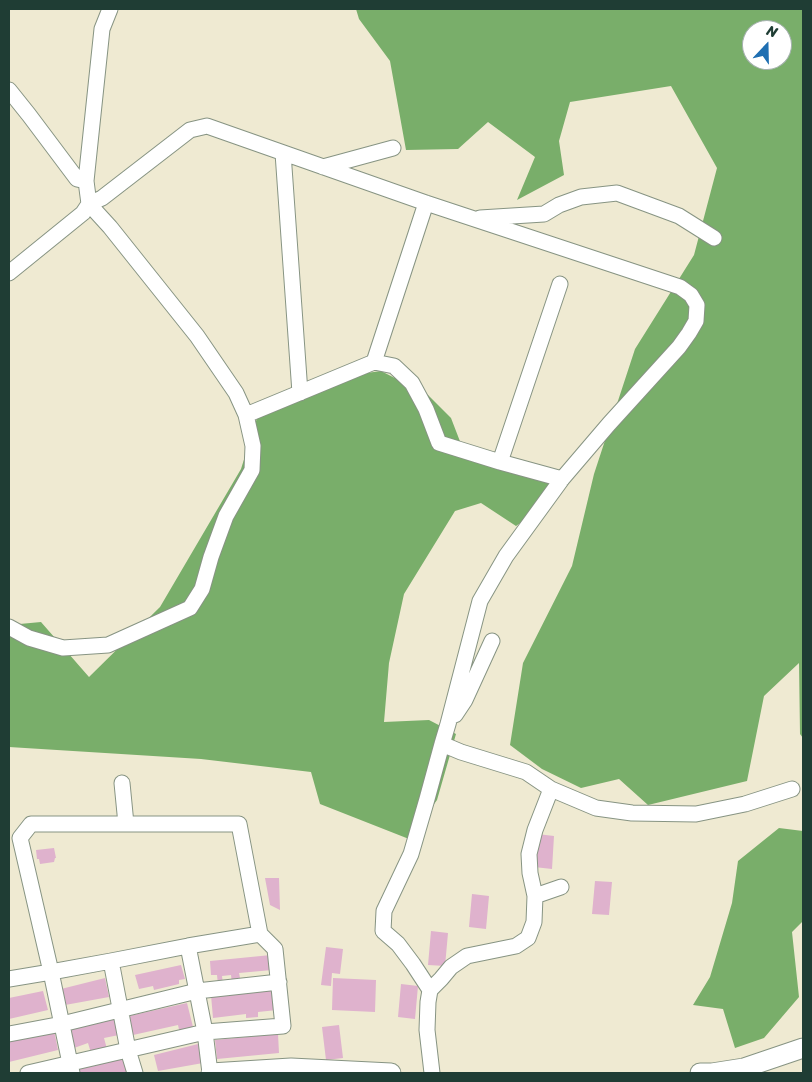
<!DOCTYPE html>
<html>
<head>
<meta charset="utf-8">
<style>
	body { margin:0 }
	#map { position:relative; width:812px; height:1082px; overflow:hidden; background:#efead2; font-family:Sriracha,sans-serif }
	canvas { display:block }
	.frame { position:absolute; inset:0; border:10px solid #1f3d34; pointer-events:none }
	.north { position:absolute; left:742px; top:20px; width:50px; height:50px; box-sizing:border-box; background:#fff; border:1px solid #a5b1ae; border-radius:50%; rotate:21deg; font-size:14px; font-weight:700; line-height:20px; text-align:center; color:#1f3d34 }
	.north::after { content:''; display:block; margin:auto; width:18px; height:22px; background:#1f6fb2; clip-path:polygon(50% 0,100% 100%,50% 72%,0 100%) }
</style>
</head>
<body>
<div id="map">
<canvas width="812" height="1082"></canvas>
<div class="frame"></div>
<div class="north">N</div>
</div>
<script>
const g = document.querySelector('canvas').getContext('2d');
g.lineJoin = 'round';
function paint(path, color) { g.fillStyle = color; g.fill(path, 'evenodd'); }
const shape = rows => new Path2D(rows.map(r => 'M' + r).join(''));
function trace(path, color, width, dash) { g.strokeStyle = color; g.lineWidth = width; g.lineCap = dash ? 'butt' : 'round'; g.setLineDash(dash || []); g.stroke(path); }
paint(shape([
	[356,9,803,9,803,738,800,734,799,663,764,696,747,781,648,805,619,779,581,788,542,769,510,745,523,663,572,566,594,474,635,349,694,255,717,168,671,86,570,102,559,141,564,175,517,200,535,157,488,122,458,149,406,150,390,61,359,19],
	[752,30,782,30,782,60,752,60],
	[381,371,428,395,451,418,466,457,555,481,537,511,516,526,481,503,455,511,404,594,389,663,384,722,429,720,456,734,437,800,409,839,320,804,311,772,201,759,9,747,9,625,41,622,89,677,160,607,241,469,257,418,310,381],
	[779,828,803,831,803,921,792,932,799,997,764,1038,735,1048,723,1009,693,1005,710,977,732,903,738,861]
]), '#79ae6a');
paint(shape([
	[537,834,554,836,552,869,534,867],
	[54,848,56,858,55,858,54,862,40,864,39,859,37,859,36,850],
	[265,878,279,878,280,910,270,905],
	[595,881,612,882,609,915,592,914],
	[472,894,489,896,486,929,469,927],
	[431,931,448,933,445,966,428,965],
	[326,947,343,949,340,974,332,973,331,986,321,985],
	[271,955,272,970,239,973,241,983,232,984,231,975,222,976,223,984,218,985,217,975,211,975,210,961],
	[181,965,185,979,179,980,179,984,154,990,153,986,139,989,135,975],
	[105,978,109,997,65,1005,61,989],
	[333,978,376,980,375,1012,332,1010],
	[401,984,418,986,415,1019,398,1017],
	[275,989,277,1010,258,1012,258,1017,246,1018,246,1014,213,1018,211,995],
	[43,991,48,1010,9,1019,9,998],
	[187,1003,194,1031,180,1034,178,1025,133,1035,129,1016],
	[115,1016,119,1035,104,1038,107,1049,91,1053,88,1043,74,1048,69,1026],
	[339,1025,343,1058,326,1060,322,1027],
	[54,1030,58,1050,9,1062,9,1041],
	[278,1034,279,1053,217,1059,215,1040],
	[198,1044,203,1063,158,1071,154,1055],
	[124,1056,129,1073,79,1073,78,1067]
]), '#dfb2cd');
const minor = shape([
	[9,90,29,115,77,179,86,181],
	[283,153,300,393],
	[323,167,393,148],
	[480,218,544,214,559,205,581,197,617,193,679,216,714,238],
	[9,273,83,213,89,204,102,198,190,130,207,126,426,203,680,287,691,295,697,305,696,321,689,333,679,347,609,424,562,479,506,556,480,601,448,724,442,744,427,799,411,854,384,911,383,931,398,944,413,964,430,990,428,1002,427,1030,432,1073],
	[374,362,426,203],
	[246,415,374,362,394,366,412,383,426,409,439,443,500,462,562,479],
	[500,462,560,284],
	[9,627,29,638,63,648,108,645,190,608,202,589,211,557,226,516,252,470,253,446,246,415,236,393,197,336,110,227,89,204,86,181,102,29,110,9],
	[455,715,465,700,492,641],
	[442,744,461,752,526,772,551,789,596,808,632,813,696,814,745,804,792,789],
	[122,783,126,824],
	[535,896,561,887],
	[188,946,205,1032,210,1073],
	[111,961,128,1050,135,1073],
	[9,979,51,972,111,961,188,946,260,934,239,824,31,824,20,838,51,972,72,1073],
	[430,990,441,979,451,967,467,956,516,946,528,938,534,922,535,896,530,873,529,854,535,830,551,789],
	[9,1034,62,1024,197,991,279,982],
	[28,1073,205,1032,283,1026,275,949,260,934]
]);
const tertiary = shape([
	[211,1073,291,1068,391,1073],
	[700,1073,712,1073,744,1068,803,1048]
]);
trace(minor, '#879483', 17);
trace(tertiary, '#879483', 21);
trace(minor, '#fff', 15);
trace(tertiary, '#fff', 19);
</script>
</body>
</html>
